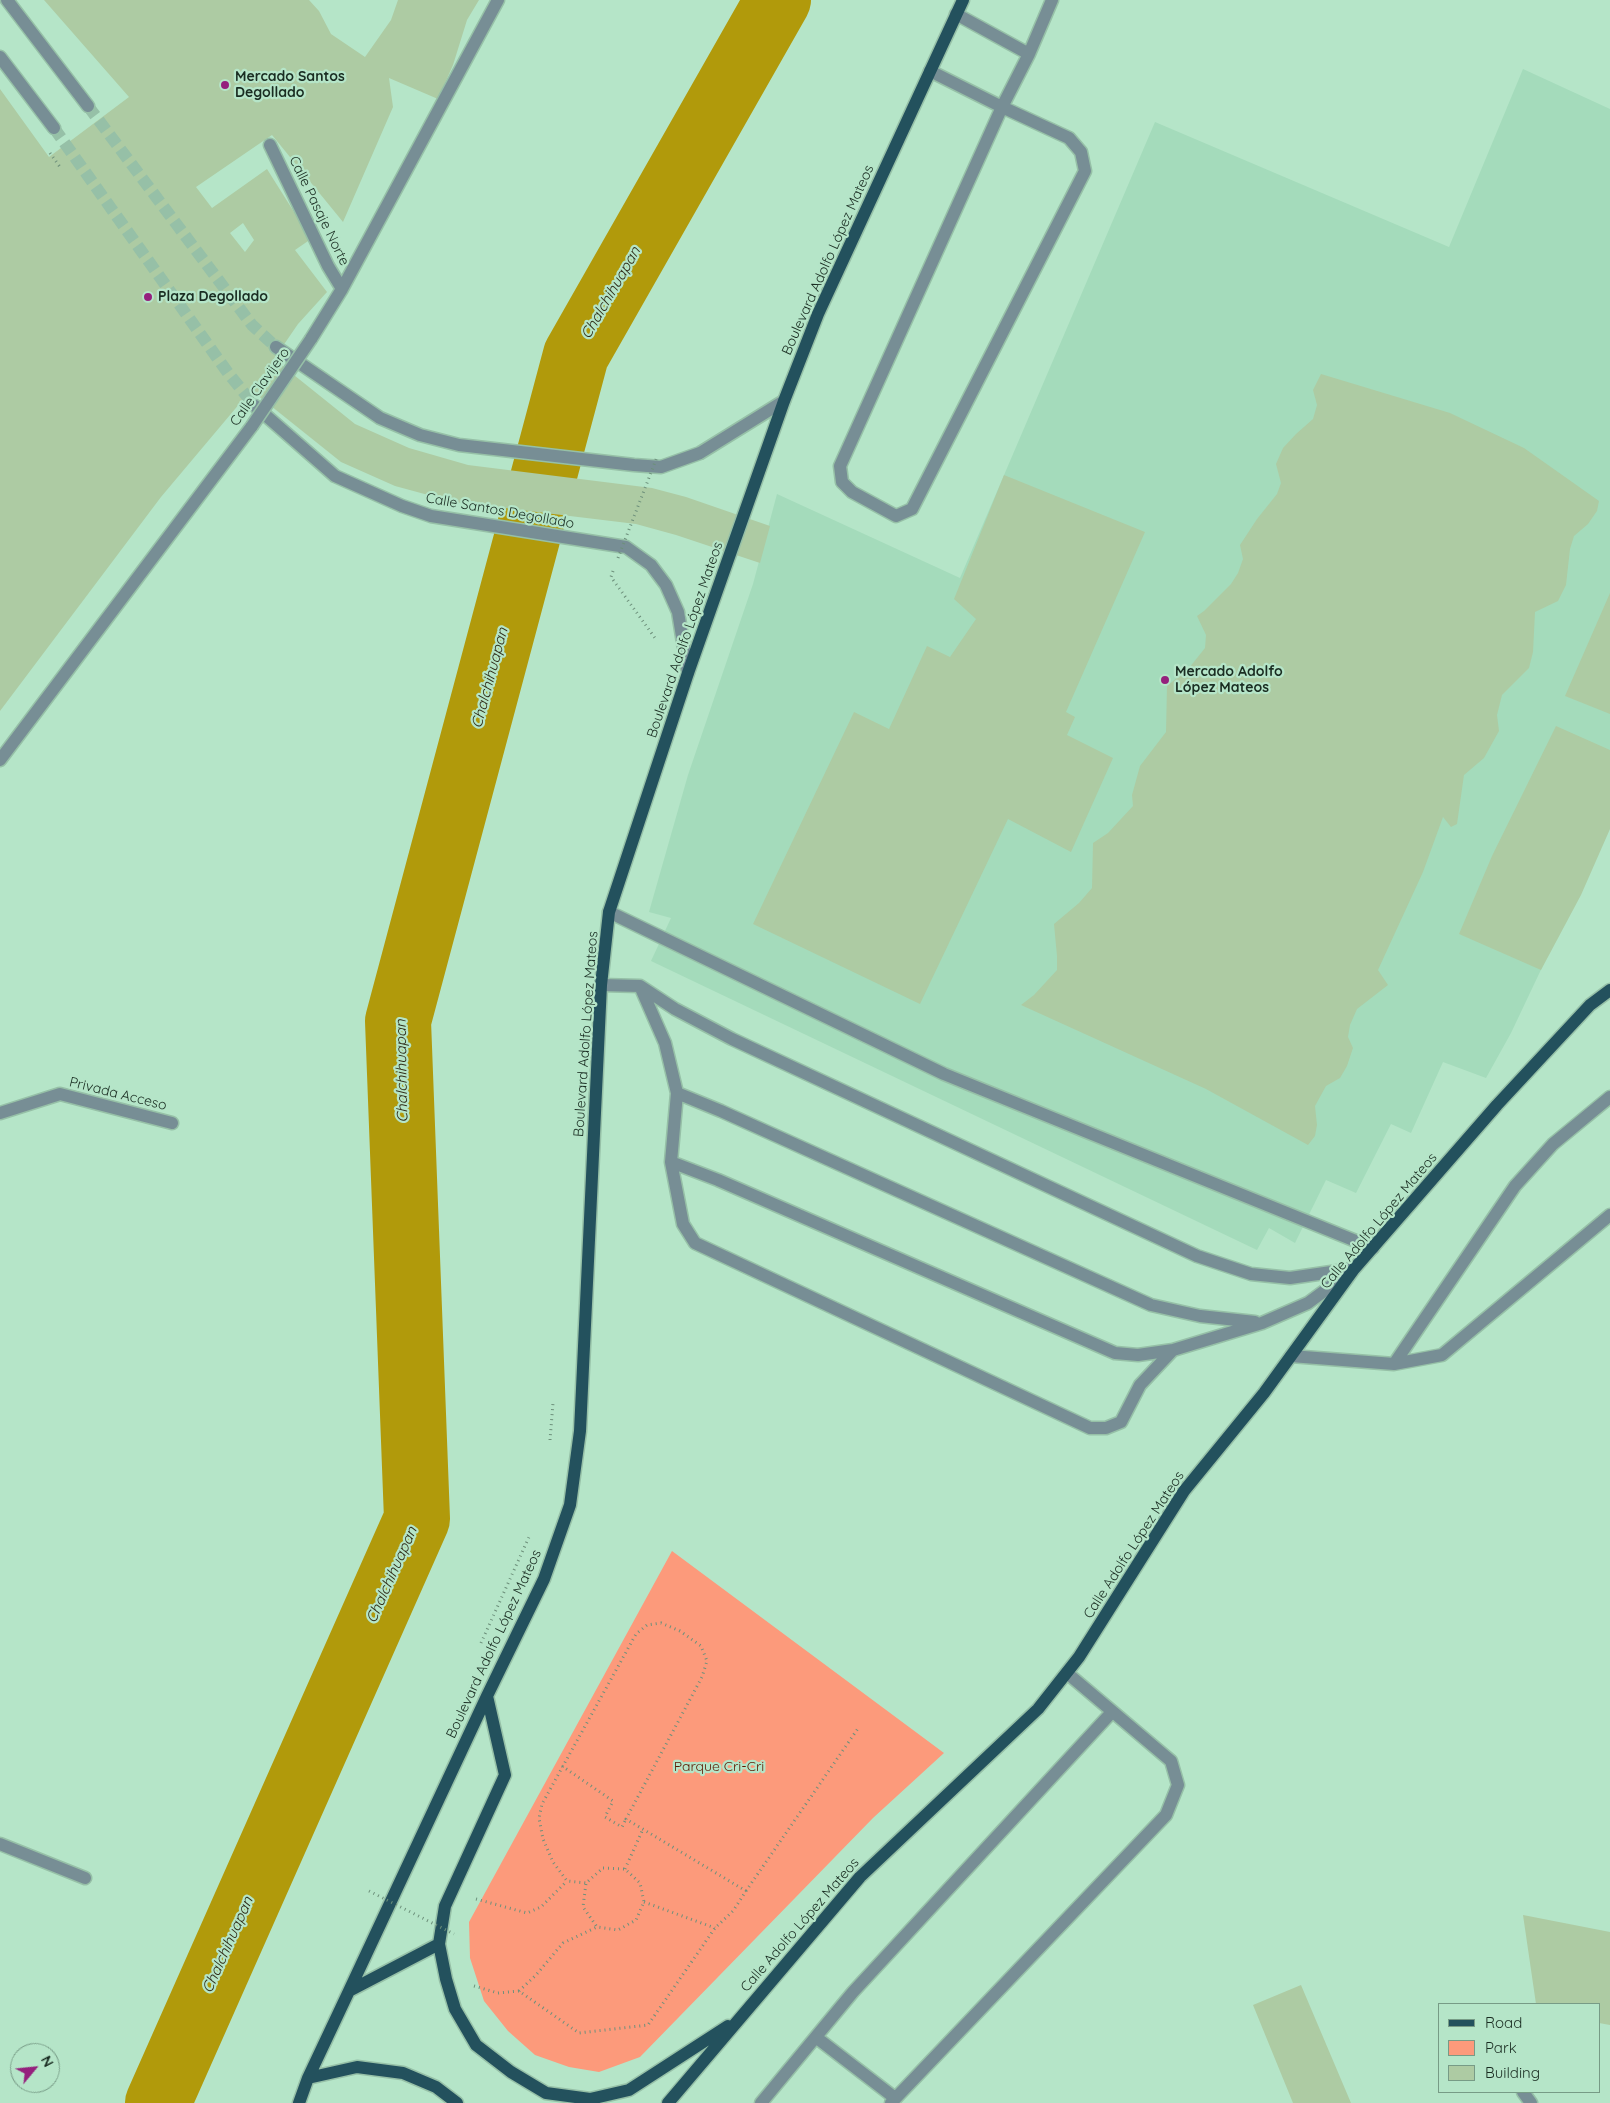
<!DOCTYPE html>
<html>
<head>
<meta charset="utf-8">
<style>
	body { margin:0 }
	#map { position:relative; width:1610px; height:2103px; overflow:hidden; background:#b5e5c8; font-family:Quicksand,sans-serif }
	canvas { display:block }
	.legend { position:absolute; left:1438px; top:2003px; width:162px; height:90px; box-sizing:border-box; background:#b5e5c8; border:1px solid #779b86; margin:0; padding:6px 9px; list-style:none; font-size:15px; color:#1a2d22 }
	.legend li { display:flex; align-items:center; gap:10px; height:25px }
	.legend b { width:25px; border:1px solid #779b86 }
	.north { position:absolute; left:10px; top:2043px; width:50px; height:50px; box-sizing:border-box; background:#b5e5c8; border:1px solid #779b86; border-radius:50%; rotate:62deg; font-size:14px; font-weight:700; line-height:20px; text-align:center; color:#1a2d22 }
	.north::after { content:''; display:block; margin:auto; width:18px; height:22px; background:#95207d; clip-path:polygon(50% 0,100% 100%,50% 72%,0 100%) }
</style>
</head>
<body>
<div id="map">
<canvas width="1610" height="2103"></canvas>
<ul class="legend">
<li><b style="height:6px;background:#23515d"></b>Road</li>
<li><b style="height:14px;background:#fc9a7b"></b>Park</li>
<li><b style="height:14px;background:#adcba3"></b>Building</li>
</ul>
<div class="north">N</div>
</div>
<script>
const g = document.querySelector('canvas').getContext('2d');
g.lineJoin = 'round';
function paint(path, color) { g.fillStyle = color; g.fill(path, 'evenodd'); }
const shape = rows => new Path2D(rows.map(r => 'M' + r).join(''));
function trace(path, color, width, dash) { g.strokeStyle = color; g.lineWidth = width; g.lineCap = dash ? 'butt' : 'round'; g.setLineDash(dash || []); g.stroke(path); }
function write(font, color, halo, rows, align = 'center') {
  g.font = font + ' Quicksand,sans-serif'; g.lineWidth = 4.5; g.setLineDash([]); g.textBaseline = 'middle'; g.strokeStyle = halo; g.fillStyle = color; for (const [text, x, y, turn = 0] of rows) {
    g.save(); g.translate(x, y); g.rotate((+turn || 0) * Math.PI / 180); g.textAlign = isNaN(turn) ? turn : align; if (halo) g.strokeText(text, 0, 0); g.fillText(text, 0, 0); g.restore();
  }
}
paint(shape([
	[1523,69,1610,109,1610,824,1511,1033,1486,1078,1443,1062,1411,1133,1391,1124,1356,1193,1326,1180,1295,1243,1269,1228,1257,1250,651,961,671,918,649,912,688,775,753,584,777,494,960,578,1155,122,1449,247]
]), '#a4dbbb');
paint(shape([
	[672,1551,944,1753,873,1818,640,2057,599,2072,569,2067,535,2055,508,2031,484,2001,470,1958,469,1922]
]), '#fc9a7b');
trace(shape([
	[158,2103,417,1519,398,1021,576,355,778,0]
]), '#b19a0b', 66);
paint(shape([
	[44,0,309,0,319,11,331,34,365,57,391,20,398,0,479,0,467,20,453,65,438,99,389,78,393,107,343,222,272,135,196,187,212,208,267,169,311,239,295,250,327,292,298,324,274,359,355,424,409,448,468,465,652,488,686,497,770,526,760,563,676,535,636,524,454,502,395,486,341,462,251,390,161,497,0,711,0,89,49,157,129,97],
	[243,223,254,240,245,252,230,233],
	[1321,374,1450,413,1524,448,1599,501,1597,511,1588,524,1574,536,1570,549,1566,585,1558,601,1535,612,1533,652,1529,668,1502,695,1497,715,1499,731,1484,758,1464,775,1457,824,1451,827,1443,817,1423,872,1378,970,1388,985,1357,1009,1350,1025,1348,1037,1353,1048,1347,1066,1340,1078,1326,1086,1315,1106,1317,1125,1315,1136,1308,1145,1206,1089,1021,1005,1034,995,1057,970,1057,956,1054,924,1079,903,1092,888,1093,843,1108,833,1133,806,1132,795,1140,766,1166,732,1167,686,1189,668,1205,648,1206,635,1197,616,1204,611,1231,584,1238,573,1243,559,1240,545,1257,519,1277,494,1281,483,1276,464,1283,448,1296,434,1313,419,1317,405,1313,390],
	[1004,475,1145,532,1066,712,1075,717,1067,735,1113,758,1071,852,1008,819,920,1004,753,924,854,712,889,729,927,646,950,657,976,619,954,599],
	[1610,593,1610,714,1565,696],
	[1556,726,1610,750,1610,829,1581,895,1541,970,1459,934,1492,856],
	[1523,1915,1610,1932,1610,2025,1599,2023,1599,2004,1536,2004],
	[1301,1985,1351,2103,1293,2103,1253,2005]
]), '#adcba3');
trace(shape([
	[88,106,252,325,276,347],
	[54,128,228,373,255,406]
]), '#96c0a7', 12, [12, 6]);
const minor = shape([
	[7,0,88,106],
	[956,14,1029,54],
	[0,57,54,128],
	[930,71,1002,107,1069,138,1081,152,1085,171,912,509,896,516,852,492,842,482,840,466,1002,107,1029,54,1052,0],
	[270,145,328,266,342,289],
	[311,339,342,289,498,0],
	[276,347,380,418,420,435,459,445,634,465,661,467,700,453,784,401],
	[255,406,335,476,402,506,431,516,626,547,651,565,666,585,678,612,688,673],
	[0,760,252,426],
	[609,912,944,1074,1373,1248],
	[601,985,640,986,675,1009,732,1039,1197,1256,1251,1274,1290,1278,1352,1269],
	[640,986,665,1043,677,1093,671,1162,683,1224,695,1243,1090,1428,1106,1428,1121,1422,1140,1385,1173,1350,1262,1323,1308,1303,1350,1272],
	[677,1093,721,1111,1151,1305,1200,1316,1255,1322],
	[0,1113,60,1094,172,1123],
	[671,1162,718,1180,1115,1353,1138,1355,1173,1350],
	[1291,1356,1394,1364,1442,1355,1610,1215],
	[1394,1364,1515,1186,1553,1144,1610,1097],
	[0,1844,85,1878],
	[817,2038,895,2098],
	[1523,2092,1531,2103],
	[761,2103,853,1992,1112,1712],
	[891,2103,1166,1815,1178,1785,1171,1761,1067,1673]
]);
const major = shape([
	[487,1696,505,1775,445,1906,439,1944,446,1979,455,2009,476,2045,511,2072,546,2093,590,2099,629,2090,728,2026],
	[349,1991,439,1944],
	[308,2078,357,2067,403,2073,436,2087,457,2103],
	[299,2103,308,2078,349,1991,487,1696,544,1579,570,1505,580,1431,601,985,609,912,688,673,784,401,818,314,963,0],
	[668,2103,860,1877,1038,1709,1079,1657,1184,1491,1264,1393,1354,1269,1497,1105,1590,1005,1610,990]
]);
trace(minor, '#96c0a7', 15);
trace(major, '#96c0a7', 15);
trace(shape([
	[50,153,60,167],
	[613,571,611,577,655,638],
	[550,1440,553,1403],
	[481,1643,529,1537],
	[562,1766,613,1801,605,1817,622,1827,626,1819],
	[603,1868,625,1869,640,1883,644,1902,636,1920,618,1930,597,1927,583,1907,586,1883,603,1868],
	[625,1869,643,1829],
	[746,1891,859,1727],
	[476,1899,527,1913,541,1907,567,1881],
	[644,1902,715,1928],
	[474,1986,498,1993,519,1991,579,2033,648,2025,715,1928,733,1911,746,1891,626,1819,702,1677,707,1661,701,1646,680,1631,661,1623,647,1625,636,1634,542,1804,539,1818,543,1839,553,1862,567,1881,586,1883],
	[519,1991,536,1975,563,1943,597,1927]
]), '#6d907b', 3, [1, 4]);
trace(minor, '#778e95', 12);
trace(major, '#23515d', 12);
const minorBridge = shape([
	[252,426,311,339]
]);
trace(minorBridge, '#96c0a7', 15, []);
trace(shape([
	[618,558,657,457],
	[369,1891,454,1934]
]), '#6d907b', 3, [1, 4]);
trace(minorBridge, '#778e95', 12);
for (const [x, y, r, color] of [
	[225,85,5,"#95207d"],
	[148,297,5,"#95207d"],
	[1165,680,5,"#95207d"]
]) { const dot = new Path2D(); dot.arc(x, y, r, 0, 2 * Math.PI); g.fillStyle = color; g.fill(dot); trace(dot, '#b5e5c8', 2); }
write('bold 14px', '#1a2d22', '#b5e5c8', [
	["Mercado Santos",235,77],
	["Degollado",235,93],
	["Plaza Degollado",158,297],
	["Mercado Adolfo",1175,672],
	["López Mateos",1175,688]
], 'left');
write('14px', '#1a2d22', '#b5e5c8', [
	["Calle Pasaje Norte",319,211,64],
	["Boulevard Adolfo López Mateos",828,260,-66],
	["Calle Clavijero",260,387,-55],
	["Calle Santos Degollado",500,511,10],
	["Boulevard Adolfo López Mateos",685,640,-71],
	["Boulevard Adolfo López Mateos",586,1034,-86],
	["Privada Acceso",118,1094,14],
	["Calle Adolfo López Mateos",1379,1221,-50],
	["Calle Adolfo López Mateos",1134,1545,-57],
	["Boulevard Adolfo López Mateos",494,1644,-65],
	["Calle Adolfo López Mateos",800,1925,-49]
]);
write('14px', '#5b1902', '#b5e5c8', [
	["Parque Cri-Cri",719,1767]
]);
write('italic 15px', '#2f2b17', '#b5e5c8', [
	["Chalchihuapan",611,293,-60],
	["Chalchihuapan",490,678,-75],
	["Chalchihuapan",402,1071,-91],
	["Chalchihuapan",392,1575,-66],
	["Chalchihuapan",228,1945,-66]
]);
</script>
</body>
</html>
